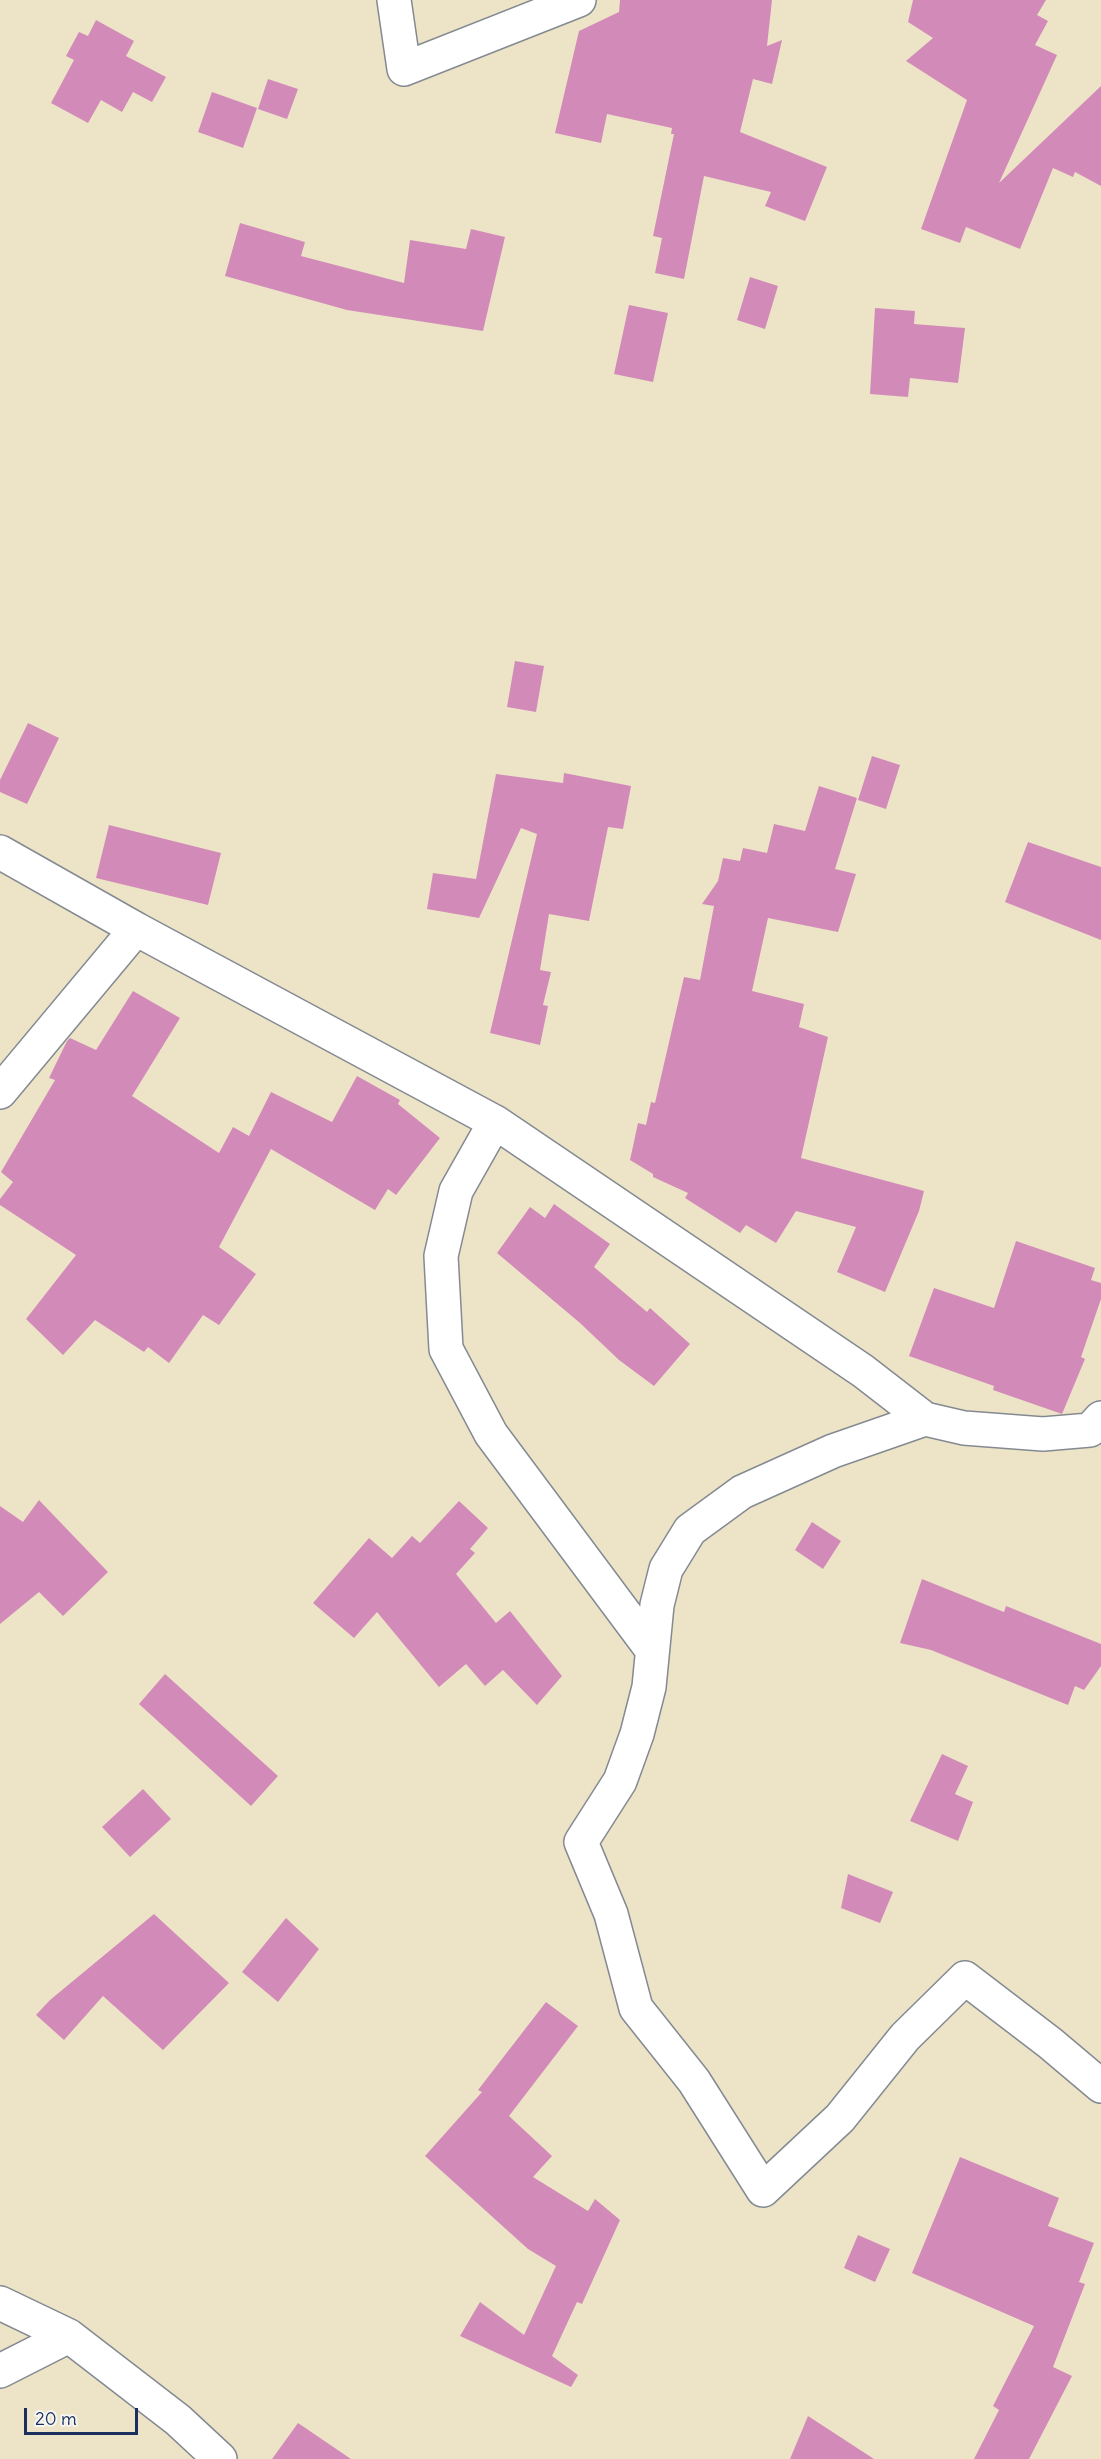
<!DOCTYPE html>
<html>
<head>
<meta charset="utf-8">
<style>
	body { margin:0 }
	#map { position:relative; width:1101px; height:2459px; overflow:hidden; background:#ede4c7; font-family:Delius,sans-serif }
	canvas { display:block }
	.scale { position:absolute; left:24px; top:2408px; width:114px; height:27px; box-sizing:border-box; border:3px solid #1b2f5e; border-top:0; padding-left:8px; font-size:18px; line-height:21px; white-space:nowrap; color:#1b2f5e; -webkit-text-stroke:4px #f6f6f2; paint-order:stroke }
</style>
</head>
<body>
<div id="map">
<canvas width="1101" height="2459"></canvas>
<div class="scale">20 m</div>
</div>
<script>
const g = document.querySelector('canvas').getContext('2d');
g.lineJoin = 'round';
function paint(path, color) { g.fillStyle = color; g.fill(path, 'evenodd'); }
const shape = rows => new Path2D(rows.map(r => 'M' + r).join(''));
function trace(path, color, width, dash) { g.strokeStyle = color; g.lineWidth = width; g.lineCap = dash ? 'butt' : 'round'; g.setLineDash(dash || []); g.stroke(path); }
paint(shape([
	[620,0,772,0,767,46,782,40,772,84,753,79,740,132,827,167,805,221,765,206,771,192,704,176,684,279,655,273,662,238,653,236,674,134,671,134,672,128,607,114,601,143,555,133,579,31,619,12],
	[913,0,1046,0,1037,15,1048,21,1035,45,1057,55,999,183,1101,86,1101,186,1075,172,1073,177,1053,168,1020,249,966,227,960,243,921,229,967,100,906,61,933,38,908,22],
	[96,20,134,41,126,56,166,77,152,102,133,92,122,112,101,100,88,123,51,103,74,60,66,56,79,32,88,36],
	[268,79,298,89,287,119,258,109],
	[212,92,257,108,243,148,198,132],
	[240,223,305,242,301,256,404,283,410,240,466,249,471,229,505,237,483,331,347,310,225,276],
	[750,277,778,286,765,329,737,320],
	[629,305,668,313,653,382,614,374],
	[875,308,915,311,914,324,965,328,958,383,910,378,908,397,870,394],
	[515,661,544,666,536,712,507,707],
	[28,723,59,738,27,804,0,792,0,780],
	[872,756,900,765,886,809,858,800],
	[564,773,631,786,623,829,608,827,589,921,549,914,540,970,551,972,543,1005,548,1006,540,1045,490,1033,537,834,521,828,479,918,427,909,433,873,476,879,496,774,563,783],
	[819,786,857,798,835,869,856,874,838,932,768,918,752,991,804,1004,799,1027,828,1037,801,1158,924,1191,919,1211,885,1292,837,1272,856,1227,796,1211,776,1243,746,1225,740,1233,685,1198,688,1193,653,1177,653,1174,630,1160,638,1123,646,1125,651,1102,655,1103,684,977,700,980,714,906,702,904,718,881,723,858,740,861,743,848,767,853,774,824,805,831],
	[109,825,221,853,208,905,96,878],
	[1028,842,1101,867,1101,940,1005,902],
	[133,991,180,1018,132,1096,219,1153,233,1127,249,1136,271,1092,332,1122,357,1076,400,1100,398,1104,440,1138,396,1195,388,1189,375,1210,271,1149,219,1247,256,1274,219,1325,203,1315,169,1363,148,1347,144,1352,95,1320,63,1355,26,1319,76,1255,0,1205,0,1199,13,1182,1,1172,55,1080,49,1078,67,1041,70,1038,96,1050],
	[554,1204,610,1244,594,1267,647,1312,650,1308,690,1344,654,1386,619,1360,580,1323,497,1253,530,1207,545,1218],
	[1016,1241,1095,1268,1091,1280,1101,1283,1101,1299,1081,1357,1085,1359,1062,1414,993,1390,994,1386,909,1356,934,1288,994,1308],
	[39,1500,108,1572,63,1616,39,1592,0,1624,0,1506,23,1522],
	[459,1501,488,1528,470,1549,475,1553,456,1574,496,1623,510,1611,562,1676,537,1705,503,1670,485,1686,466,1664,439,1687,377,1612,354,1638,313,1603,369,1538,392,1558,412,1536,420,1543],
	[812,1522,841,1541,823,1569,795,1550],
	[922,1579,1004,1612,1006,1606,1101,1644,1101,1666,1084,1690,1075,1686,1068,1705,931,1650,900,1643],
	[165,1674,278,1776,251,1806,139,1704],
	[942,1754,968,1766,955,1794,973,1802,958,1841,910,1821],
	[143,1789,171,1819,130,1857,102,1827],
	[848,1874,893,1892,880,1923,841,1908],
	[154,1914,229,1983,163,2050,103,1996,64,2040,36,2015,50,2000],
	[286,1918,319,1949,278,2002,242,1972],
	[546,2002,578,2026,509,2116,552,2156,533,2177,588,2211,595,2199,620,2220,582,2304,577,2302,552,2356,578,2375,571,2387,460,2336,480,2302,524,2335,556,2266,528,2249,425,2156,482,2092,478,2090],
	[960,2157,1059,2198,1048,2226,1094,2243,1079,2282,1085,2284,1053,2367,1072,2376,1029,2459,974,2459,999,2410,993,2406,1034,2326,912,2273],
	[858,2235,890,2249,875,2282,844,2268],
	[808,2416,874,2459,790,2459],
	[298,2423,351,2459,272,2459]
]), '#d28bb9');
const minor = shape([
	[394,0,404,69,579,0],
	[0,852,136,929,0,1092],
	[136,929,495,1122,456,1191,441,1256,446,1349,491,1434,652,1650],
	[495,1122,863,1371,925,1419,964,1428,1043,1434,1090,1430,1101,1418],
	[925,1419,833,1451,742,1492,690,1530,666,1569,657,1605,649,1687,637,1734,620,1781,581,1842,611,1914,636,2008,694,2081,763,2190,840,2118,905,2037,965,1978,1050,2043,1101,2086],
	[0,2303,69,2336,178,2420,220,2459],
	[0,2371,69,2336]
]);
trace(minor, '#848a92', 36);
trace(minor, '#fff', 33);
</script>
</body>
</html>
